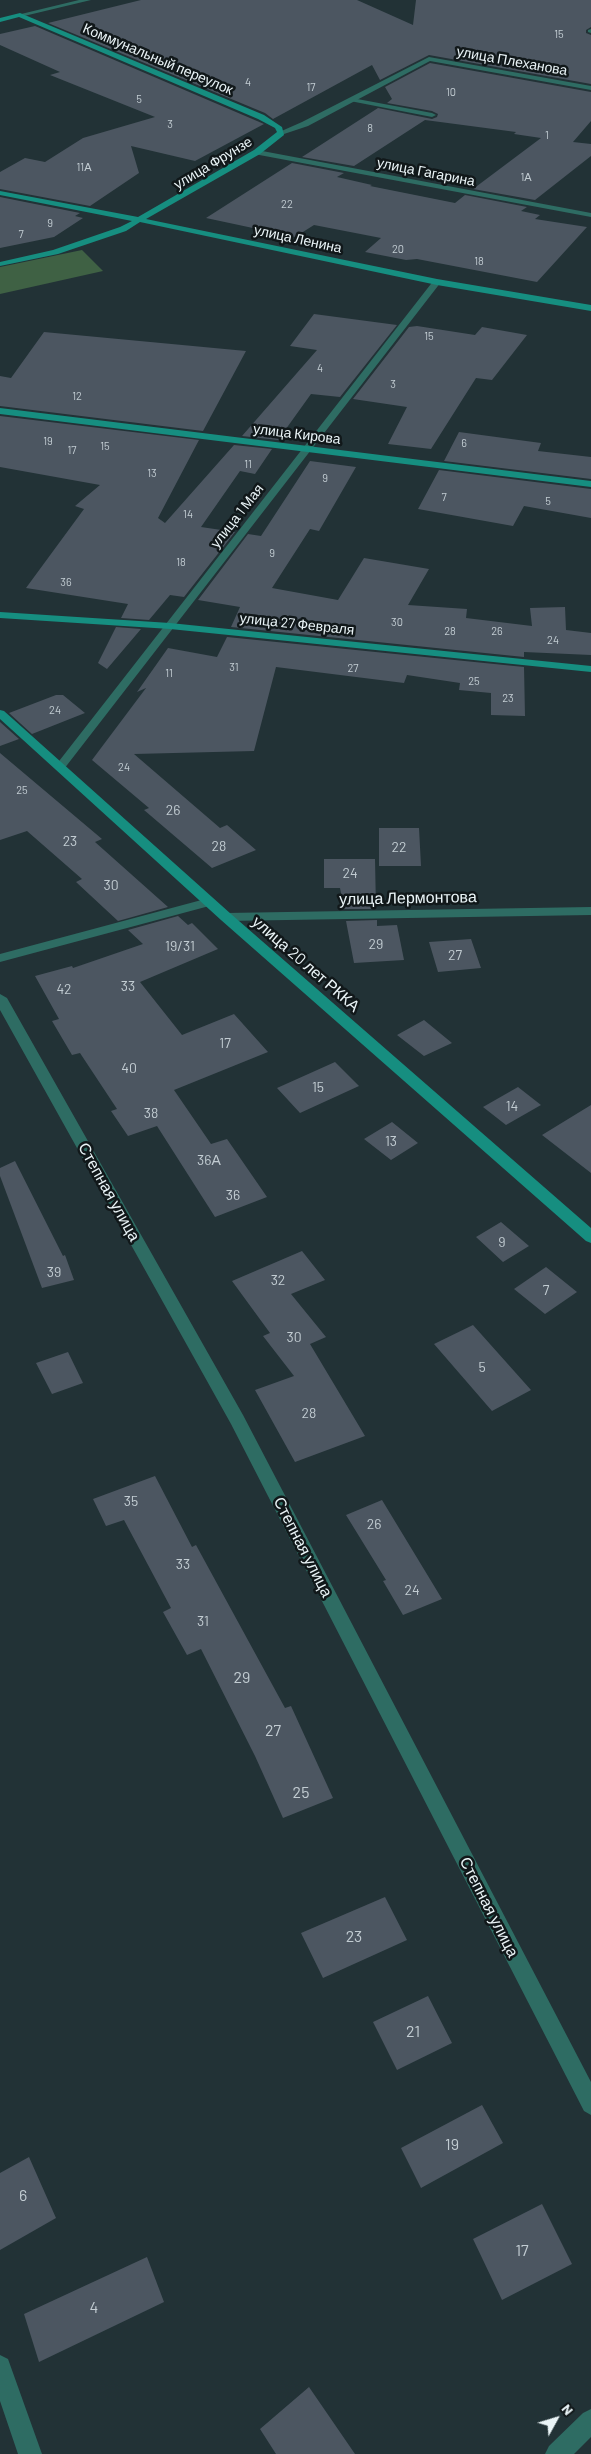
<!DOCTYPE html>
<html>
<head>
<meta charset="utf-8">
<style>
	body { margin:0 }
	#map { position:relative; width:591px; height:2454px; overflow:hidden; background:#223236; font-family:Barlow,sans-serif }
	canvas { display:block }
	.north { position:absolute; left:531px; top:2394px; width:50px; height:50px; -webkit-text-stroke:4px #11181a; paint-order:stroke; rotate:51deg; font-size:14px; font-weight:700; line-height:20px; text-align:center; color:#eaf4f7 }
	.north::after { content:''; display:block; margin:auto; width:18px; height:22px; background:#eaf4f7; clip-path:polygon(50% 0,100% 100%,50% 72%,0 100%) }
</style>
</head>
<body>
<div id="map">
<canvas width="591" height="2454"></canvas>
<div class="north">N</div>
</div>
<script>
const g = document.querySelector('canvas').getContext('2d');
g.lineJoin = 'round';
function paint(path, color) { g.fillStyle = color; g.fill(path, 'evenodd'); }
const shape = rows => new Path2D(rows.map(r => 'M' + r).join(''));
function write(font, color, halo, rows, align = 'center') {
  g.font = font + ' Barlow,sans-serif'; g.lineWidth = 5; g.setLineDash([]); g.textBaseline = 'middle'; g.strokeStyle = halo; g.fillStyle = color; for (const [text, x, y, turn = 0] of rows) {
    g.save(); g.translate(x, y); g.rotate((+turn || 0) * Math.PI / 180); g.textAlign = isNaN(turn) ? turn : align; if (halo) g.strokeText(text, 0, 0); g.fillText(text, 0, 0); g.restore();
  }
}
paint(shape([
	[82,250,103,271,0,294,0,267]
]), '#3f6144');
paint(shape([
	[141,0,357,0,413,25,416,0,591,0,591,27,586,30,586,33,591,35,591,84,429,55,380,80,372,65,273,119,265,113,48,23],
	[35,26,257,121,264,124,195,161,131,146,139,173,90,206,0,189,0,172,25,158,45,162,83,138,155,117,50,75,60,72,0,45,0,34],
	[430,63,591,92,591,121,573,142,591,144,591,156,535,200,473,189,541,138,514,134,516,132,425,120,354,166,302,157,378,108,432,119,437,117,438,114,432,111,387,103,392,99,385,87],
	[292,163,344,173,337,177,372,185,370,186,455,203,465,195,527,207,521,211,540,215,535,219,587,227,537,282,417,259,406,260,365,252,381,238,314,225,295,237,206,218],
	[0,197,80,213,75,216,83,218,54,237,0,248],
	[314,314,397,325,340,397,311,394,278,440,242,436,317,350,290,346],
	[417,326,475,335,482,327,527,335,492,380,476,378,431,449,388,444,407,407,353,399,409,327],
	[44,332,246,351,203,431,0,406,0,376,11,378],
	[0,416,199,440,158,518,165,523,234,445,272,449,255,474,240,471,201,527,235,532,184,597,170,595,149,620,121,618,128,604,26,588,84,509,75,506,100,485,0,467],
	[459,432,541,443,538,451,591,457,591,479,444,461],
	[310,461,356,467,319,531,310,529,272,588,338,600,364,558,429,569,408,605,467,609,466,618,532,626,530,608,565,607,566,630,591,633,591,655,524,652,524,657,231,627,240,607,198,600,248,534,261,536],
	[439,470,591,489,591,518,524,506,513,526,418,509],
	[116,627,141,629,107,669,98,663],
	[227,637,524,667,525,716,491,715,491,693,459,690,460,683,407,675,404,683,276,667,254,751,134,754,220,828,227,825,256,850,212,868,144,810,149,808,92,760,146,688,137,692,168,648,217,657],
	[56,695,63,695,85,713,32,734,9,713],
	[0,722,19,739,0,746],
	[0,753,102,839,95,842,168,907,118,921,76,882,82,879,27,831,0,840],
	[379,828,419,828,421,866,379,866],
	[324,859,375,859,376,909,344,909,340,888,324,888],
	[178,916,188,925,192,923,218,949,140,982,182,1035,234,1014,268,1052,174,1090,211,1144,227,1139,267,1197,215,1217,157,1126,128,1136,111,1111,117,1109,80,1053,72,1055,52,1021,59,1019,35,976,72,966,73,968,143,944,128,930],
	[377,920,377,926,397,925,404,960,354,963,346,921],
	[471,939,481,968,438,972,429,942],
	[424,1020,452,1043,424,1056,397,1035],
	[335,1062,359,1086,300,1113,277,1088],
	[518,1087,541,1105,506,1125,483,1107],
	[591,1105,591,1173,542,1135],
	[392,1122,418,1143,391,1160,364,1139],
	[15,1161,63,1256,65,1255,74,1280,42,1288,0,1176,0,1168],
	[501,1222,529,1246,503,1262,476,1237],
	[302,1251,325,1280,291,1294,326,1337,310,1344,365,1436,295,1462,255,1390,294,1376,263,1336,270,1333,232,1281],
	[546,1267,577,1292,545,1314,514,1289],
	[473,1325,531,1390,492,1411,434,1344],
	[68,1352,83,1383,52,1394,36,1363],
	[155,1476,192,1547,196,1545,285,1708,291,1706,333,1798,283,1818,255,1756,201,1649,187,1655,163,1612,171,1608,124,1520,106,1526,93,1499],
	[382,1500,442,1599,403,1615,383,1581,386,1580,346,1515],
	[385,1897,407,1940,323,1978,301,1933],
	[428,1996,452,2043,397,2070,373,2022],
	[482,2105,503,2143,421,2188,401,2148],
	[29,2157,56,2218,0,2250,0,2173],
	[542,2204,572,2264,502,2300,473,2239],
	[147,2257,164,2302,39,2362,24,2314],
	[309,2387,355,2454,276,2454,260,2429]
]), '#4c5661');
paint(shape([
	[352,98,432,113,436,115,432,117,350,101,352,98],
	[257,150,591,213,591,217,254,154,253,152,257,150]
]), '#2e6c63');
paint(shape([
	[79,0,91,0,20,17,17,15,79,0],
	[591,29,591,33,588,32,588,30,591,29],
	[429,57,591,86,591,90,430,61,308,126,281,135,277,133,302,122,429,57],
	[434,280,441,282,64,769,56,769,54,767,56,765,434,280],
	[209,898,213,899,215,902,213,905,0,962,0,954,209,898],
	[591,907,591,915,226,921,220,917,226,913,591,907],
	[0,994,7,998,243,1415,591,2082,591,2115,584,2111,231,1424,0,1010,0,994],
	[0,2355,8,2359,42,2454,18,2454,0,2401,0,2355],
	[591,2409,591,2437,574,2454,545,2454,549,2446,583,2413,591,2409]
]), '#2e6c63');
paint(shape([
	[20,13,264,115,282,127,284,135,260,154,146,219,437,279,591,305,591,311,437,285,140,222,126,231,58,254,0,266,0,262,53,250,120,227,132,221,0,195,0,191,138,217,254,150,277,132,275,128,258,119,19,17,0,22,0,18,20,13],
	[0,408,591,481,591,487,0,414,0,408],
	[0,612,170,623,591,666,591,672,170,629,0,618,0,612],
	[0,710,4,711,231,914,591,1228,591,1243,586,1241,221,920,0,719,0,710]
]), '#168e80');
write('11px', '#c2ccd2', null, [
	["15",559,34],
	["4",248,82],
	["17",311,87],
	["10",451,92],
	["5",139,99],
	["3",170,124],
	["8",370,128],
	["1",547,135],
	["11А",84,167],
	["1А",526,177],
	["22",287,204],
	["9",50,223],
	["7",21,234],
	["20",398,249],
	["18",479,261],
	["15",429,336],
	["4",320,368],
	["3",393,384],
	["12",77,396],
	["19",48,441],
	["6",464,443],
	["15",105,446],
	["17",72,450],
	["11",248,464],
	["13",152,473],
	["9",325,478],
	["7",444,497],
	["5",548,501],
	["14",188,514],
	["9",272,553],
	["18",181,562],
	["36",66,582],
	["30",397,622],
	["28",450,631],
	["26",497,631],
	["24",553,640],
	["31",234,667],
	["27",353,668],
	["11",169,673],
	["25",474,681],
	["23",508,698],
	["24",55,710],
	["24",124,767],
	["25",22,790]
]);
write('14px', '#eaf4f7', '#11181a', [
	["Коммунальный переулок",158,59,23],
	["улица Плеханова",512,61,10],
	["улица Фрунзе",213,163,-31],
	["улица Гагарина",426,172,11],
	["улица Ленина",298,239,12],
	["улица Кирова",297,434,7],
	["улица 1 Мая",237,516,-52],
	["улица 27 Февраля",297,624,6]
]);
write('14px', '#c2ccd2', null, [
	["26",173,810],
	["23",70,841],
	["28",219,846],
	["22",399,847],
	["24",350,873],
	["30",111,885],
	["29",376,944],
	["19/31",180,946],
	["27",455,955],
	["33",128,986],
	["42",64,989],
	["17",225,1043],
	["40",129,1068],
	["15",318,1087],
	["14",512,1106],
	["38",151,1113],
	["13",391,1141],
	["36А",209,1160],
	["36",233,1195],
	["9",502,1242],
	["39",54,1272],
	["32",278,1280],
	["7",546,1290],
	["30",294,1337],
	["5",482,1367],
	["28",309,1413],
	["35",131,1501],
	["26",374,1524],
	["33",183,1564],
	["24",412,1590],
	["31",203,1621]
]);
write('16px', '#eaf4f7', '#11181a', [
	["улица Лермонтова",408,898,-1],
	["улица 20 лет РККА",306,964,41],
	["Степная улица",109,1192,61],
	["Степная улица",303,1547,63],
	["Степная улица",489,1907,63]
]);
write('16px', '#c2ccd2', null, [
	["29",242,1678],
	["27",273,1731],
	["25",301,1793],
	["23",354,1937],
	["21",413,2032],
	["19",452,2145],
	["6",23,2196],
	["17",522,2251],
	["4",94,2308]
]);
</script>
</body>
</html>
